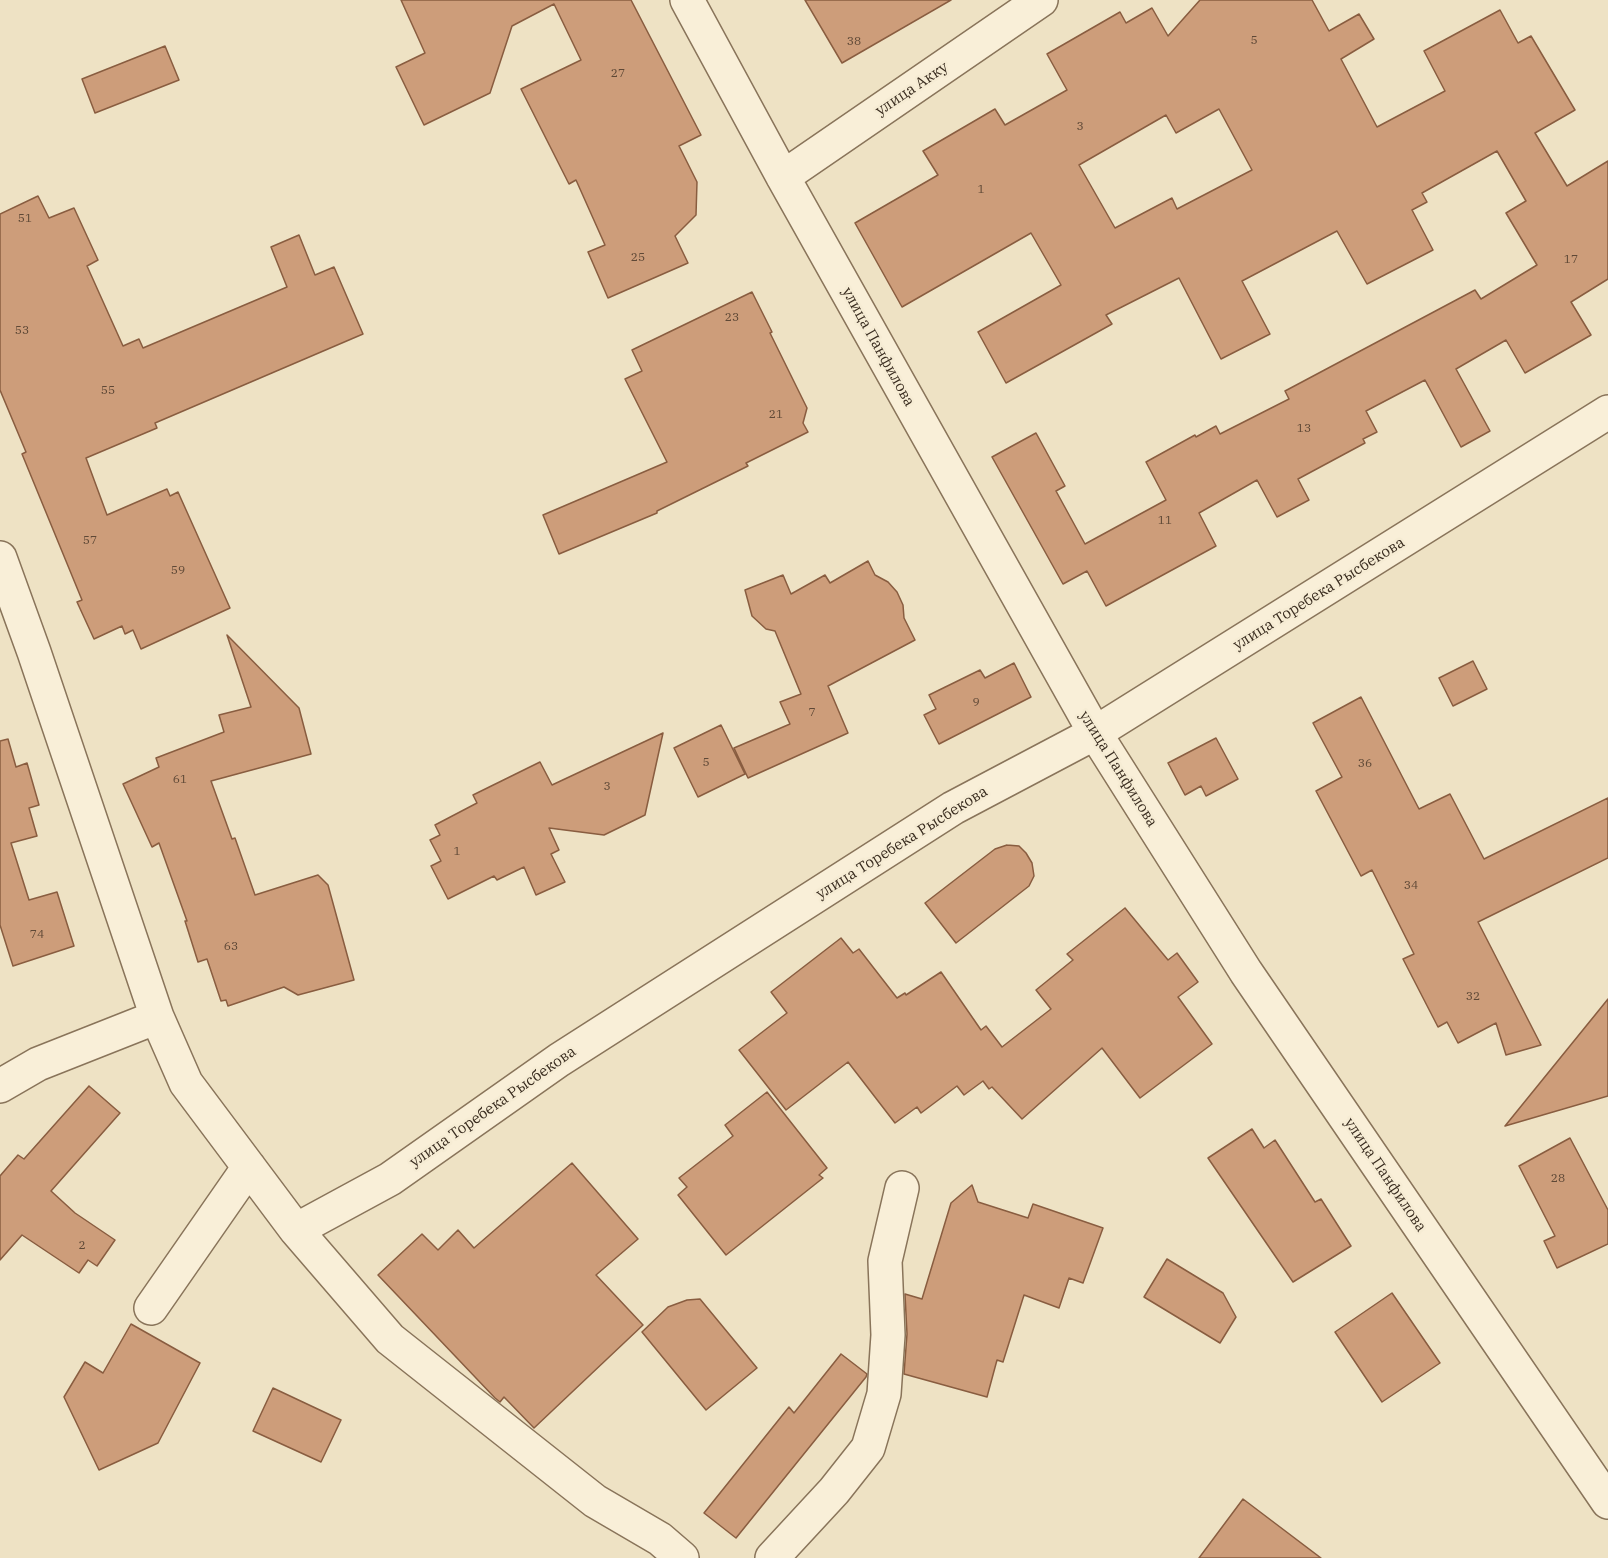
<!DOCTYPE html>
<html>
<head>
<meta charset="utf-8">
<style>
	body { margin:0 }
	canvas { display:block; background:#eee2c4 }
</style>
</head>
<body>
<canvas width="1608" height="1558"></canvas>
<script>
const g = document.querySelector('canvas').getContext('2d');
g.lineJoin = 'round';
function paint(path, color) { g.fillStyle = color; g.fill(path, 'evenodd'); }
const shape = rows => new Path2D(rows.map(r => 'M' + r).join(''));
function trace(path, color, width, dash) { g.strokeStyle = color; g.lineWidth = width; g.lineCap = dash ? 'butt' : 'round'; g.setLineDash(dash || []); g.stroke(path); }
function write(font, color, halo, rows, align = 'center') {
  g.font = font + ' "IBM Plex Serif",serif'; g.lineWidth = 5; g.setLineDash([]); g.textBaseline = 'middle'; g.strokeStyle = halo; g.fillStyle = color; for (const [text, x, y, turn = 0] of rows) {
    g.save(); g.translate(x, y); g.rotate((+turn || 0) * Math.PI / 180); g.textAlign = isNaN(turn) ? turn : align; if (halo) g.strokeText(text, 0, 0); g.fillText(text, 0, 0); g.restore();
  }
}
const building = shape([
	[401,0,631,0,701,135,679,146,697,182,696,215,675,236,688,263,608,298,588,252,605,245,576,180,569,184,521,89,581,60,554,4,512,26,490,93,424,125,396,67,425,53,401,0],
	[805,0,951,0,842,63,805,0],
	[1200,0,1312,0,1329,31,1359,14,1374,39,1341,59,1377,127,1445,91,1424,51,1500,10,1518,43,1531,36,1575,110,1535,133,1567,186,1608,161,1608,279,1571,302,1591,335,1525,373,1506,340,1456,369,1490,431,1461,447,1425,380,1366,411,1377,432,1363,439,1365,443,1298,479,1309,500,1277,517,1257,480,1199,513,1216,546,1106,606,1087,571,1063,584,992,457,1036,433,1065,486,1056,491,1085,544,1166,500,1146,462,1195,435,1196,437,1216,426,1220,434,1289,399,1285,391,1475,290,1481,299,1537,265,1506,213,1526,201,1497,151,1422,193,1427,202,1412,210,1433,250,1367,284,1337,231,1242,281,1270,334,1221,359,1179,278,1106,315,1112,324,1006,383,978,332,1061,285,1031,233,902,307,855,223,938,175,923,151,995,109,1005,125,1067,90,1047,54,1120,12,1126,23,1152,8,1168,36,1200,0],
	[1219,109,1252,170,1177,209,1172,198,1115,228,1079,165,1166,115,1176,133,1219,109],
	[165,46,179,80,95,113,82,79,165,46],
	[38,196,49,218,74,208,98,260,87,266,123,346,139,339,143,348,287,287,271,247,299,235,315,275,334,267,363,334,155,423,157,428,86,458,107,515,167,489,170,496,178,492,230,608,141,649,133,630,125,634,122,626,94,639,77,602,82,600,22,454,26,452,0,390,0,214,38,196],
	[752,292,772,332,770,333,807,408,803,423,808,432,746,463,748,466,657,511,657,513,559,554,543,515,667,462,625,379,642,371,632,350,752,292],
	[868,561,875,575,888,582,897,592,903,605,904,618,915,640,828,686,848,733,748,778,734,748,790,724,780,702,801,694,775,631,766,629,752,616,745,590,783,575,791,594,825,575,830,583,868,561],
	[227,635,299,708,311,754,211,781,232,839,235,838,255,895,318,875,328,885,354,980,298,995,284,987,228,1006,226,1000,221,1001,207,959,198,962,185,921,187,921,159,843,152,847,123,784,159,767,156,758,224,732,219,715,251,707,227,635],
	[1473,661,1487,689,1453,706,1439,678,1473,661],
	[1014,663,1031,697,939,744,924,715,936,709,929,695,980,670,985,678,1014,663],
	[1361,697,1419,809,1450,794,1484,859,1608,798,1608,858,1478,922,1541,1045,1506,1055,1496,1023,1458,1043,1447,1022,1438,1027,1403,959,1414,954,1372,870,1361,876,1316,791,1342,777,1313,723,1361,697],
	[721,725,745,774,698,797,674,748,721,725],
	[663,733,645,815,604,835,549,828,559,850,551,854,565,882,536,895,524,867,497,880,494,876,448,899,431,866,441,861,430,840,440,835,435,825,477,803,473,795,540,762,552,785,663,733],
	[1216,738,1238,779,1206,796,1201,786,1185,795,1168,763,1216,738],
	[8,739,16,767,27,763,39,805,29,808,37,836,11,843,29,900,57,892,74,946,13,966,0,925,0,741,8,739],
	[1007,845,1019,846,1026,853,1032,863,1034,876,1029,886,956,943,925,903,995,849,1007,845],
	[1125,908,1168,960,1177,953,1198,982,1178,997,1212,1044,1140,1098,1102,1048,1022,1119,992,1087,989,1089,983,1081,964,1095,957,1086,921,1113,917,1107,895,1123,848,1062,786,1110,739,1050,787,1013,771,992,841,938,853,953,859,949,897,998,905,993,906,995,941,972,981,1030,986,1026,1002,1047,1051,1009,1036,990,1073,960,1067,954,1125,908],
	[1608,999,1608,1096,1505,1126,1608,999],
	[89,1086,120,1113,51,1191,75,1213,115,1240,97,1266,88,1260,79,1273,22,1235,0,1260,0,1176,18,1155,24,1159,89,1086],
	[767,1092,827,1168,819,1175,823,1178,726,1255,678,1195,687,1187,679,1178,733,1136,725,1125,767,1092],
	[1252,1129,1264,1148,1275,1140,1315,1202,1321,1199,1351,1246,1293,1282,1208,1158,1252,1129],
	[1570,1138,1608,1210,1608,1244,1557,1268,1544,1241,1555,1236,1519,1166,1570,1138],
	[572,1163,638,1239,596,1275,643,1325,534,1428,504,1397,500,1402,495,1398,378,1275,422,1234,438,1250,458,1230,474,1248,572,1163],
	[972,1185,978,1202,1028,1218,1033,1204,1103,1228,1083,1283,1069,1278,1059,1308,1024,1295,1003,1362,997,1360,987,1397,904,1374,907,1334,905,1294,922,1299,951,1203,972,1185],
	[1167,1259,1223,1293,1236,1317,1220,1343,1144,1297,1167,1259],
	[1392,1293,1440,1363,1382,1402,1335,1332,1392,1293],
	[700,1299,757,1368,706,1410,642,1332,668,1307,687,1300,700,1299],
	[131,1324,200,1363,158,1443,99,1470,64,1397,85,1362,103,1373,131,1324],
	[841,1354,867,1374,866,1377,736,1538,704,1513,789,1407,794,1413,841,1354],
	[273,1388,341,1420,321,1462,253,1431,273,1388],
	[1243,1499,1321,1558,1199,1558,1243,1499]
]);
paint(building, '#cd9d7a');
trace(building, '#895d40', 1.5);
const minor = shape([
	[687,0,783,177,1095,733,1246,972,1608,1502],
	[783,177,1041,0],
	[0,558,34,652,157,1017,186,1083,296,1230,390,1339,595,1501,660,1539,682,1558],
	[0,1086,38,1064,157,1017],
	[296,1230,390,1179,559,1060,953,808,1095,733,1608,412],
	[151,1308,249,1167],
	[772,1558,834,1491,868,1448,884,1394,888,1335,885,1261,902,1188]
]);
trace(minor, '#89745a', 36);
trace(minor, '#f9efd8', 33);
write('12px', '#5e4836', null, [
	["5",1254,41],
	["38",854,42],
	["27",618,74],
	["3",1080,127],
	["1",981,190],
	["51",25,219],
	["25",638,258],
	["17",1571,260],
	["23",732,318],
	["53",22,331],
	["55",108,391],
	["21",776,415],
	["13",1304,429],
	["11",1165,521],
	["57",90,541],
	["59",178,571],
	["9",976,703],
	["7",812,713],
	["5",706,763],
	["36",1365,764],
	["61",180,780],
	["3",607,787],
	["1",457,852],
	["34",1411,886],
	["74",37,935],
	["63",231,947],
	["32",1473,997],
	["28",1558,1179],
	["2",82,1246]
]);
write('15px', '#392c1f', '#f6ecd4', [
	["улица Акку",912,89,-34],
	["улица Панфилова",878,347,61],
	["улица Торебека Рысбекова",1319,594,-32],
	["улица Панфилова",1118,769,58],
	["улица Торебека Рысбекова",902,843,-32],
	["улица Торебека Рысбекова",493,1107,-35],
	["улица Панфилова",1385,1175,56]
]);
</script>
</body>
</html>
